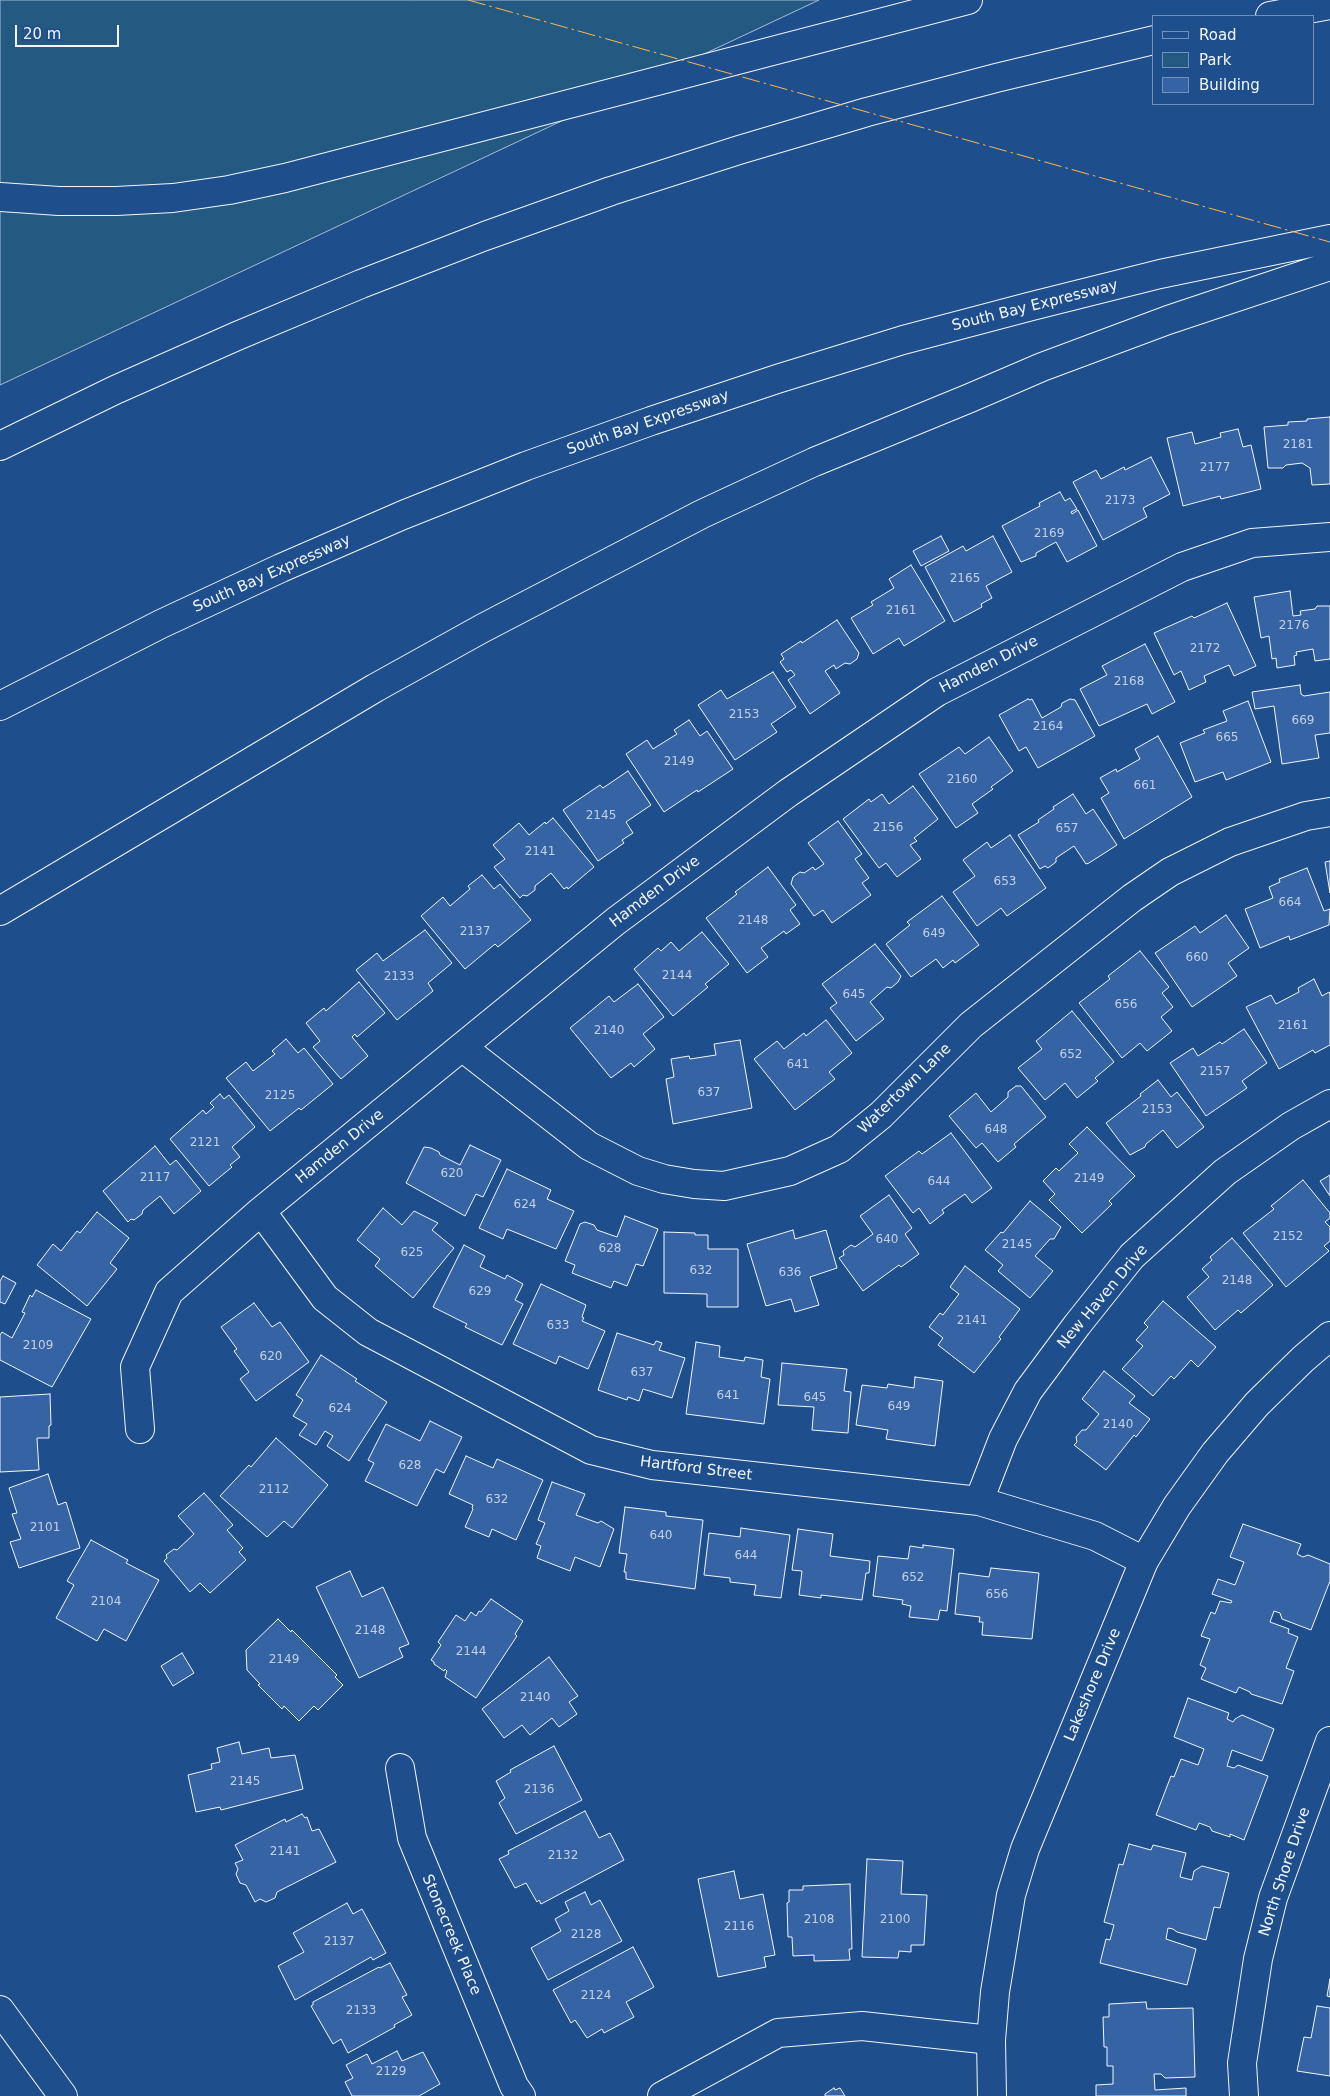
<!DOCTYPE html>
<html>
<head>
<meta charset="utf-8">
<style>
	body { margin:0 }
	#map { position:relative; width:1330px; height:2096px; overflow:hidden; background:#1f4e8c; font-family:"DejaVu Sans",sans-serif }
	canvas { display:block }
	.legend { position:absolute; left:1152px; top:15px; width:162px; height:90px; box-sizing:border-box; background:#1f4e8c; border:1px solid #7391ba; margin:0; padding:6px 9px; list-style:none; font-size:15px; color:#f2f6ff }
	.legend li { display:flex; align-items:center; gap:10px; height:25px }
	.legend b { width:25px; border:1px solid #7391ba }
	.scale { position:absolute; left:15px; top:25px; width:104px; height:22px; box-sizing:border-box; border:2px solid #f2f6ff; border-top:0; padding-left:6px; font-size:15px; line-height:18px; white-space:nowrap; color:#f2f6ff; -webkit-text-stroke:4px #1f4e8c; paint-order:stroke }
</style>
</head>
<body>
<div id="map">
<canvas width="1330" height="2096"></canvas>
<ul class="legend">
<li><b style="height:6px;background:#1f4e8c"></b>Road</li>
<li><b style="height:14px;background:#245a82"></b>Park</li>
<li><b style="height:14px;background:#3563a3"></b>Building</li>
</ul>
<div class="scale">20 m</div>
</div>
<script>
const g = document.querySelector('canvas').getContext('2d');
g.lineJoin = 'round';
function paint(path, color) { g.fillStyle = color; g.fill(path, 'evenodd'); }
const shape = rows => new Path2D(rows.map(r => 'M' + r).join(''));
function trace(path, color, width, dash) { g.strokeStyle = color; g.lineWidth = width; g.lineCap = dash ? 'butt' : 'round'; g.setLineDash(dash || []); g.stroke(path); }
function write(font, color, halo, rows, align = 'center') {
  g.font = font + ' "DejaVu Sans",sans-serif'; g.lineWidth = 4; g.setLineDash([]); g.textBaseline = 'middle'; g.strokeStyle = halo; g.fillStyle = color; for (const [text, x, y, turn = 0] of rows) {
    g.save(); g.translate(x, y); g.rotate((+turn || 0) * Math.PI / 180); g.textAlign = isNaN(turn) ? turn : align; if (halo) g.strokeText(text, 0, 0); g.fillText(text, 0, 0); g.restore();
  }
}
const green = shape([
	[0,0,819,0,0,385,0,0]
]);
paint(green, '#245a82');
trace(green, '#a8bbd7', 1);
const building = shape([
	[1330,417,1330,484,1312,485,1310,468,1302,463,1286,465,1283,468,1268,468,1264,427,1288,425,1288,422,1307,421,1307,419,1330,417],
	[1238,429,1243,447,1251,445,1261,489,1221,499,1220,496,1183,506,1167,438,1192,432,1195,444,1221,437,1220,433,1238,429],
	[1151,457,1170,494,1143,508,1147,517,1103,540,1073,482,1096,470,1101,479,1124,467,1125,470,1151,457],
	[1060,492,1065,501,1070,498,1077,509,1071,512,1072,514,1078,510,1097,546,1067,562,1056,542,1036,553,1036,556,1021,562,1002,526,1040,506,1039,503,1060,492],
	[941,536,949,551,921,566,913,551,941,536],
	[993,536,1012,572,986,586,992,598,981,604,982,607,954,622,925,567,963,546,966,551,993,536],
	[911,565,945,621,904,646,899,638,873,654,851,618,873,605,871,602,894,588,889,579,911,565],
	[1290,591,1293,616,1301,615,1300,611,1315,609,1317,606,1330,606,1330,659,1315,661,1313,649,1296,652,1297,655,1294,656,1295,665,1277,668,1276,658,1272,659,1269,636,1261,638,1254,597,1290,591],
	[1227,603,1256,666,1234,676,1229,665,1204,676,1206,682,1189,690,1181,671,1174,675,1154,633,1192,616,1194,618,1227,603],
	[837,620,859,653,857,659,850,664,845,663,836,669,834,665,825,671,840,693,810,714,788,680,795,675,791,670,787,672,780,662,784,659,781,654,801,641,802,643,837,620],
	[1145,644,1175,702,1152,714,1147,704,1099,726,1080,689,1107,675,1102,666,1145,644],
	[773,672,796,707,771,724,777,732,735,760,698,705,721,690,727,699,773,672],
	[1300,685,1301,694,1304,696,1330,692,1330,733,1315,735,1319,758,1282,764,1274,706,1255,709,1252,692,1300,685],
	[1028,699,1030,700,1032,699,1042,718,1061,707,1062,703,1070,699,1075,700,1095,736,1038,768,1026,747,1019,751,999,715,1028,699],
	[1248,701,1271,762,1226,780,1223,772,1195,782,1180,743,1205,733,1203,730,1227,721,1223,711,1248,701],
	[689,720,700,736,707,731,733,769,698,792,697,790,664,812,626,754,647,740,653,749,677,734,674,730,689,720],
	[1158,736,1192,797,1124,839,1101,798,1109,793,1100,778,1116,769,1117,772,1140,759,1135,749,1158,736],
	[989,737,1013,771,991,787,993,789,972,804,978,813,956,828,919,774,959,747,965,754,989,737],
	[628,771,651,805,626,822,633,833,622,840,624,843,598,861,563,810,600,785,603,788,628,771],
	[913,786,938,819,914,838,917,841,910,845,921,859,897,877,886,863,879,868,843,819,869,799,871,802,882,794,889,804,913,786],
	[1073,794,1086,814,1093,809,1117,845,1089,863,1086,864,1074,846,1056,858,1056,862,1048,868,1045,866,1040,869,1018,835,1039,822,1038,820,1054,809,1053,807,1073,794],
	[553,818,594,867,568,889,567,887,564,889,551,873,535,886,535,890,527,896,523,895,520,898,494,867,505,859,493,845,519,823,529,835,545,822,546,824,553,818],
	[838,821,862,854,855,859,869,878,862,883,871,895,832,923,823,910,814,916,791,884,793,877,800,872,804,873,813,867,815,870,824,864,808,843,838,821],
	[1010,835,1046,888,1007,916,1001,908,977,926,953,892,975,876,963,860,987,842,991,848,1010,835],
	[1330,861,1330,893,1325,862,1330,861],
	[768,867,796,905,790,910,800,924,786,934,784,931,761,948,768,957,747,973,706,918,737,894,735,892,768,867],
	[1307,868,1324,911,1330,909,1329,925,1290,940,1289,936,1260,948,1245,909,1273,898,1269,887,1280,882,1279,879,1307,868],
	[482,875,494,889,500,884,531,920,498,947,495,944,465,969,421,916,443,897,450,906,470,889,468,886,482,875],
	[942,896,979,945,955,963,953,960,943,968,936,959,911,977,886,944,910,925,907,922,942,896],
	[1226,915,1249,948,1228,963,1237,976,1192,1007,1155,953,1195,926,1200,933,1226,915],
	[425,930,452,963,428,983,433,991,397,1020,356,970,377,953,383,961,425,930],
	[702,932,729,964,705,984,708,987,673,1016,634,969,658,948,661,951,671,942,679,951,702,932],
	[875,944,901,976,898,982,891,988,887,987,870,1002,884,1019,856,1041,830,1008,837,1003,822,984,875,944],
	[1140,951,1169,987,1162,993,1173,1007,1161,1017,1172,1031,1147,1051,1140,1043,1122,1058,1079,1003,1110,979,1108,976,1140,951],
	[1314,979,1322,996,1329,992,1330,995,1330,1045,1315,1053,1313,1050,1279,1069,1246,1007,1271,995,1276,1004,1299,992,1298,988,1314,979],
	[359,982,385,1013,357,1037,355,1034,352,1037,368,1056,341,1079,313,1047,320,1041,306,1023,324,1008,326,1011,359,982],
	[638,984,664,1017,643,1034,655,1049,634,1067,631,1063,611,1078,570,1028,609,996,614,1002,638,984],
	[1072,1011,1114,1062,1095,1078,1098,1081,1077,1098,1065,1083,1045,1100,1018,1068,1042,1049,1036,1041,1072,1011],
	[826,1020,852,1053,829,1072,835,1079,795,1110,754,1059,777,1041,784,1049,804,1033,806,1036,826,1020],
	[1244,1029,1267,1063,1242,1081,1247,1088,1206,1116,1170,1063,1193,1048,1198,1056,1220,1042,1222,1044,1244,1029],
	[286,1039,298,1053,304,1048,333,1084,301,1110,299,1108,270,1131,226,1078,246,1062,253,1071,275,1054,272,1051,286,1039],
	[740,1040,752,1108,673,1124,666,1079,674,1077,671,1059,689,1056,690,1059,716,1055,714,1044,740,1040],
	[1158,1080,1171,1097,1177,1092,1204,1127,1177,1148,1163,1130,1146,1144,1145,1147,1130,1155,1106,1123,1141,1096,1140,1094,1158,1080],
	[1016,1086,1021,1086,1046,1117,1014,1144,1016,1147,998,1162,982,1143,976,1148,949,1116,976,1093,991,1112,1008,1097,1008,1092,1016,1086],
	[220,1094,224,1099,229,1095,255,1127,232,1147,240,1157,230,1165,232,1167,209,1186,170,1139,203,1110,206,1114,214,1107,210,1103,220,1094],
	[1087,1127,1135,1176,1109,1201,1112,1204,1082,1233,1049,1200,1055,1194,1043,1181,1056,1168,1059,1171,1078,1153,1069,1144,1087,1127],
	[951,1133,992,1188,972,1203,965,1194,942,1210,944,1213,930,1224,919,1208,913,1213,885,1176,919,1151,922,1154,951,1133],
	[470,1145,501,1160,483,1197,476,1194,465,1216,406,1183,424,1147,431,1148,439,1152,440,1155,460,1165,470,1145],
	[155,1146,170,1165,176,1160,201,1191,174,1214,160,1196,143,1210,142,1214,134,1220,131,1219,128,1222,103,1191,155,1146],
	[507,1169,551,1190,547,1199,574,1211,556,1249,507,1229,503,1239,479,1228,507,1169],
	[1330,1175,1330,1196,1320,1181,1330,1175],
	[1303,1180,1330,1213,1330,1218,1325,1222,1330,1227,1330,1241,1324,1246,1329,1251,1286,1287,1243,1233,1274,1209,1271,1206,1303,1180],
	[889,1195,912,1228,905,1234,919,1254,901,1267,899,1265,863,1291,839,1258,844,1255,843,1251,851,1245,855,1247,873,1234,860,1216,889,1195],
	[1030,1201,1061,1227,1054,1239,1050,1239,1035,1256,1053,1271,1030,1298,998,1271,1003,1265,985,1250,1001,1232,1003,1233,1030,1201],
	[383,1208,402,1225,414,1211,438,1223,432,1230,454,1248,413,1298,375,1266,380,1259,357,1240,383,1208],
	[97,1212,129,1238,110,1263,117,1269,87,1306,37,1265,53,1244,61,1251,77,1231,80,1233,97,1212],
	[625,1216,658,1229,643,1266,636,1264,627,1286,614,1281,611,1288,572,1273,575,1265,565,1261,580,1224,585,1222,594,1225,597,1230,617,1237,625,1216],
	[793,1230,795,1239,826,1230,837,1268,810,1277,819,1305,795,1312,791,1299,766,1306,747,1244,793,1230],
	[664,1232,695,1233,695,1235,708,1235,708,1249,738,1249,738,1307,707,1307,707,1294,664,1293,664,1232],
	[1232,1238,1273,1285,1241,1313,1238,1310,1215,1330,1187,1297,1209,1277,1202,1269,1212,1260,1210,1257,1232,1238],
	[464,1245,485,1256,480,1267,505,1279,507,1275,523,1284,515,1300,523,1304,502,1345,465,1327,467,1324,433,1307,464,1245],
	[965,1266,1020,1309,999,1337,1001,1339,974,1373,938,1345,943,1338,929,1327,940,1313,943,1315,959,1294,950,1287,965,1266],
	[3,1276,16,1283,5,1304,0,1302,0,1281,3,1276],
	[541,1284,586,1305,582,1317,584,1318,582,1321,605,1331,588,1369,559,1356,556,1364,513,1344,541,1284],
	[36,1290,91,1319,52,1387,0,1360,0,1335,2,1332,12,1338,25,1313,22,1312,30,1295,32,1297,36,1290],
	[1163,1301,1216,1347,1198,1367,1191,1360,1174,1379,1171,1376,1153,1396,1122,1369,1143,1346,1136,1340,1148,1327,1144,1323,1163,1301],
	[254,1303,272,1327,280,1322,309,1362,256,1401,240,1379,249,1372,234,1351,237,1349,221,1327,254,1303],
	[617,1333,654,1345,656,1341,662,1343,659,1350,685,1358,672,1398,643,1389,639,1401,628,1397,627,1400,598,1390,617,1333],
	[696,1342,720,1346,719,1357,744,1361,745,1357,763,1360,761,1377,770,1379,764,1424,686,1414,696,1342],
	[321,1355,357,1379,355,1381,387,1402,349,1461,327,1446,333,1436,325,1431,316,1445,299,1435,307,1424,293,1416,303,1400,296,1395,321,1355],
	[782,1363,847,1369,844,1391,851,1392,848,1433,812,1430,814,1407,778,1405,782,1363],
	[1104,1371,1135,1396,1129,1403,1150,1419,1136,1437,1134,1435,1106,1470,1074,1445,1077,1442,1076,1437,1082,1430,1086,1430,1099,1414,1082,1399,1104,1371],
	[915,1377,943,1381,935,1446,886,1439,888,1430,856,1425,862,1385,887,1388,888,1384,914,1388,915,1377],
	[50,1394,51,1425,49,1426,49,1438,37,1438,39,1470,0,1472,0,1397,50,1394],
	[430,1421,462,1437,444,1473,436,1469,417,1506,365,1481,374,1463,368,1460,386,1424,420,1441,430,1421],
	[276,1438,328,1485,292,1528,284,1521,267,1537,220,1496,249,1465,251,1467,276,1438],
	[466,1456,493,1468,497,1459,543,1480,516,1540,492,1529,489,1537,465,1527,473,1509,472,1508,473,1505,449,1494,466,1456],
	[48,1474,58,1505,66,1502,80,1548,19,1568,10,1542,21,1539,12,1514,17,1513,9,1488,48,1474],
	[552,1482,585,1494,576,1515,598,1523,601,1521,614,1529,600,1567,575,1557,570,1571,537,1558,541,1546,536,1544,545,1523,538,1520,552,1482],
	[204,1493,233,1525,227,1530,243,1548,239,1552,246,1560,210,1593,200,1583,190,1592,164,1561,167,1558,166,1555,174,1549,177,1550,194,1534,178,1516,204,1493],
	[625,1507,666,1512,666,1516,703,1520,695,1589,626,1579,626,1572,624,1572,627,1554,619,1553,625,1507],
	[1243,1524,1301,1544,1297,1554,1303,1557,1308,1555,1330,1564,1330,1581,1311,1630,1282,1619,1280,1613,1274,1611,1270,1622,1289,1629,1288,1633,1298,1637,1286,1668,1294,1671,1282,1704,1251,1694,1250,1692,1239,1687,1236,1693,1201,1679,1206,1668,1200,1665,1210,1639,1201,1636,1211,1612,1215,1614,1220,1601,1231,1603,1232,1601,1212,1594,1218,1579,1235,1585,1244,1562,1230,1557,1243,1524],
	[741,1528,790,1535,781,1598,754,1595,756,1585,730,1582,730,1578,704,1575,709,1533,740,1537,741,1528],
	[798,1529,833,1534,830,1556,870,1561,869,1573,866,1573,862,1600,821,1595,821,1598,799,1595,802,1571,792,1570,798,1529],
	[91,1540,128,1560,126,1563,159,1580,126,1641,104,1629,97,1641,56,1618,74,1585,67,1581,91,1540],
	[923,1545,954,1549,947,1611,940,1610,938,1620,909,1617,911,1606,902,1604,903,1600,873,1596,878,1556,908,1559,910,1546,923,1548,923,1545],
	[991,1568,1039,1573,1032,1639,982,1635,983,1622,979,1622,980,1617,955,1614,959,1573,989,1577,991,1568],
	[350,1571,362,1597,383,1587,409,1644,399,1648,403,1657,359,1678,316,1587,350,1571],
	[491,1599,523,1621,515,1634,517,1636,476,1698,445,1677,447,1671,445,1669,444,1671,434,1664,434,1662,431,1660,441,1645,438,1642,456,1615,465,1621,471,1612,476,1616,479,1611,481,1612,491,1599],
	[278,1619,291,1632,292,1630,337,1675,335,1677,343,1685,318,1710,314,1706,299,1721,284,1706,282,1709,258,1685,260,1684,247,1670,246,1650,278,1619],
	[182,1653,194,1673,173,1686,161,1666,182,1653],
	[549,1657,578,1696,569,1702,577,1714,559,1727,552,1718,530,1735,522,1725,504,1738,482,1709,549,1657],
	[1188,1698,1229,1713,1227,1719,1233,1722,1235,1719,1242,1715,1274,1729,1262,1761,1232,1750,1227,1766,1234,1768,1238,1765,1268,1776,1244,1840,1230,1834,1230,1837,1212,1831,1210,1827,1199,1823,1196,1830,1156,1815,1171,1776,1174,1777,1181,1759,1198,1765,1204,1749,1174,1737,1188,1698],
	[239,1742,242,1754,269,1748,271,1758,295,1755,303,1789,221,1810,220,1807,196,1812,188,1775,212,1769,211,1764,220,1762,217,1748,239,1742],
	[554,1746,582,1800,516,1834,499,1803,505,1798,496,1781,511,1772,510,1770,554,1746],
	[585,1811,599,1838,610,1833,624,1860,541,1904,539,1900,537,1902,526,1883,515,1888,499,1859,509,1854,508,1851,585,1811],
	[302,1814,305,1818,307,1817,312,1831,319,1829,336,1862,277,1892,275,1898,266,1902,260,1899,255,1902,246,1885,240,1883,236,1874,238,1869,235,1863,243,1860,235,1845,285,1819,286,1822,302,1814],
	[1129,1844,1151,1850,1153,1845,1186,1853,1180,1877,1192,1880,1194,1871,1202,1866,1229,1873,1220,1908,1214,1907,1206,1940,1177,1932,1173,1929,1168,1928,1166,1939,1196,1949,1187,1985,1100,1963,1106,1939,1110,1940,1114,1925,1104,1922,1119,1864,1123,1865,1129,1844],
	[867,1859,903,1861,901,1894,927,1895,924,1945,911,1945,911,1952,899,1951,898,1958,862,1957,867,1859],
	[734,1871,740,1899,763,1894,775,1955,764,1957,766,1967,718,1977,698,1879,734,1871],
	[850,1884,852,1949,849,1949,850,1960,814,1961,814,1955,793,1956,792,1937,788,1937,787,1903,789,1902,789,1890,803,1890,803,1886,850,1884],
	[585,1892,591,1905,600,1900,622,1941,548,1980,531,1948,561,1931,555,1919,569,1911,565,1902,585,1892],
	[347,1903,353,1914,362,1909,386,1953,373,1960,371,1957,295,2000,278,1966,304,1952,293,1933,347,1903],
	[633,1947,654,1987,626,2002,634,2017,604,2033,602,2029,587,2038,575,2020,571,2023,553,1990,633,1947],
	[390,1963,407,1995,402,1997,412,2015,394,2025,395,2027,348,2053,341,2039,333,2044,311,2006,313,2005,313,2002,379,1967,380,1968,390,1963],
	[1330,1979,1330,1997,1327,1996,1330,1979],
	[1146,2002,1147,2009,1193,2008,1195,2077,1165,2078,1161,2074,1154,2074,1155,2090,1186,2088,1186,2096,1096,2096,1096,2085,1113,2084,1113,2066,1107,2066,1107,2047,1104,2047,1103,2017,1109,2017,1109,2004,1146,2002],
	[1317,2006,1330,2008,1330,2076,1297,2071,1304,2037,1311,2038,1317,2006],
	[397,2051,402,2061,423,2052,440,2084,419,2096,352,2096,345,2082,353,2078,346,2065,367,2054,372,2064,397,2051],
	[834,2088,835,2090,840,2088,845,2096,825,2096,825,2094,834,2088]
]);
paint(building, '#3563a3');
trace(building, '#f2f6ff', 1);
const street = shape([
	[462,1047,589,1146,638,1171,664,1179,694,1184,724,1186,790,1171,839,1149,881,1115,971,1025,1132,898,1170,872,1230,842,1306,816,1330,812],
	[261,1211,325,1298,368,1332,591,1450,652,1465,979,1501,1095,1536,1144,1561],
	[140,1429,135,1367,169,1292,261,1211,616,921,788,793,937,692,1182,567,1252,543,1330,537],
	[979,1501,1003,1439,1028,1391,1077,1325,1132,1256,1225,1172,1291,1126,1330,1104],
	[400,1768,412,1838,514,2086,521,2096],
	[662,2096,778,2033,862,2026,991,2040],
	[1244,2096,1242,2063,1258,1959,1273,1898,1330,1741]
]);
const secondary = shape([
	[992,2096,991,2040,995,1992,1011,1895,1025,1849,1144,1561,1177,1506,1215,1453,1257,1404,1303,1359,1330,1336]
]);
const primary = shape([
	[0,2010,63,2096]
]);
const highway = shape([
	[1270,16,1330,5],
	[0,197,59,201,116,201,173,198,229,190,285,178,968,0],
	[0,446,115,390,237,336,361,284,485,236,611,191,739,150,867,112,996,78,1154,40],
	[0,706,161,624,281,568,403,515,526,466,651,421,777,379,903,340,1032,306,1160,274,1330,239],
	[0,911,375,688,483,628,702,514,814,462,970,398,1042,367,1168,320,1330,266]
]);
trace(street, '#f2f6ff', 30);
trace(secondary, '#f2f6ff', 30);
trace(primary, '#f2f6ff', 30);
trace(highway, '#f2f6ff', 30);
trace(street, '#1f4e8c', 28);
trace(secondary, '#1f4e8c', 28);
trace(primary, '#1f4e8c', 28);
trace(highway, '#1f4e8c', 28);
trace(shape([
	[468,0,1330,242]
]), '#ffb74d', 1, [18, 4, 2.5, 4]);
write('12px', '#c3d1e8', null, [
	["2181",1298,445],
	["2177",1215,468],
	["2173",1120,501],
	["2169",1049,534],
	["2165",965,579],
	["2161",901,611],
	["2176",1294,626],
	["2172",1205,649],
	["2168",1129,682],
	["2153",744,715],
	["669",1303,721],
	["2164",1048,727],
	["665",1227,738],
	["2149",679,762],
	["2160",962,780],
	["661",1145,786],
	["2145",601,816],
	["2156",888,828],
	["657",1067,829],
	["2141",540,852],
	["653",1005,882],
	["664",1290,903],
	["2148",753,921],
	["2137",475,932],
	["649",934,934],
	["660",1197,958],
	["2144",677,976],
	["2133",399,977],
	["645",854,995],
	["656",1126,1005],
	["2161",1293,1026],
	["2140",609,1031],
	["652",1071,1055],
	["641",798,1065],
	["2157",1215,1072],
	["637",709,1093],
	["2125",280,1096],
	["2153",1157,1110],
	["648",996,1130],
	["2121",205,1143],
	["620",452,1174],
	["2117",155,1178],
	["2149",1089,1179],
	["644",939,1182],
	["624",525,1205],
	["2152",1288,1237],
	["640",887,1240],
	["2145",1017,1245],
	["628",610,1249],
	["625",412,1253],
	["632",701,1271],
	["636",790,1273],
	["2148",1237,1281],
	["629",480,1292],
	["2141",972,1321],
	["633",558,1326],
	["2109",38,1346],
	["620",271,1357],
	["637",642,1373],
	["641",728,1396],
	["645",815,1398],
	["649",899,1407],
	["624",340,1409],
	["2140",1118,1425],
	["628",410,1466],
	["2112",274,1490],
	["632",497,1500],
	["2101",45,1528],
	["640",661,1536],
	["644",746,1556],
	["652",913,1578],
	["656",997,1595],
	["2104",106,1602],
	["2148",370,1631],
	["2144",471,1652],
	["2149",284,1660],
	["2140",535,1698],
	["2145",245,1782],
	["2136",539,1790],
	["2141",285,1852],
	["2132",563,1856],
	["2108",819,1920],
	["2100",895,1920],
	["2116",739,1927],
	["2128",586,1935],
	["2137",339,1942],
	["2124",596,1996],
	["2133",361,2011],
	["2129",391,2072]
]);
write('15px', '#f2f6ff', '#1f4e8c', [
	["South Bay Expressway",1035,306,-14],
	["South Bay Expressway",648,423,-19],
	["South Bay Expressway",272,574,-24],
	["Hamden Drive",989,665,-27],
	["Hamden Drive",655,892,-37],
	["Watertown Lane",905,1089,-44],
	["Hamden Drive",340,1147,-39],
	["New Haven Drive",1103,1297,-50],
	["Hartford Street",696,1469,7],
	["Lakeshore Drive",1093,1685,-67],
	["North Shore Drive",1285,1872,-72],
	["Stonecreek Place",451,1935,67]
]);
</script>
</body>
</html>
